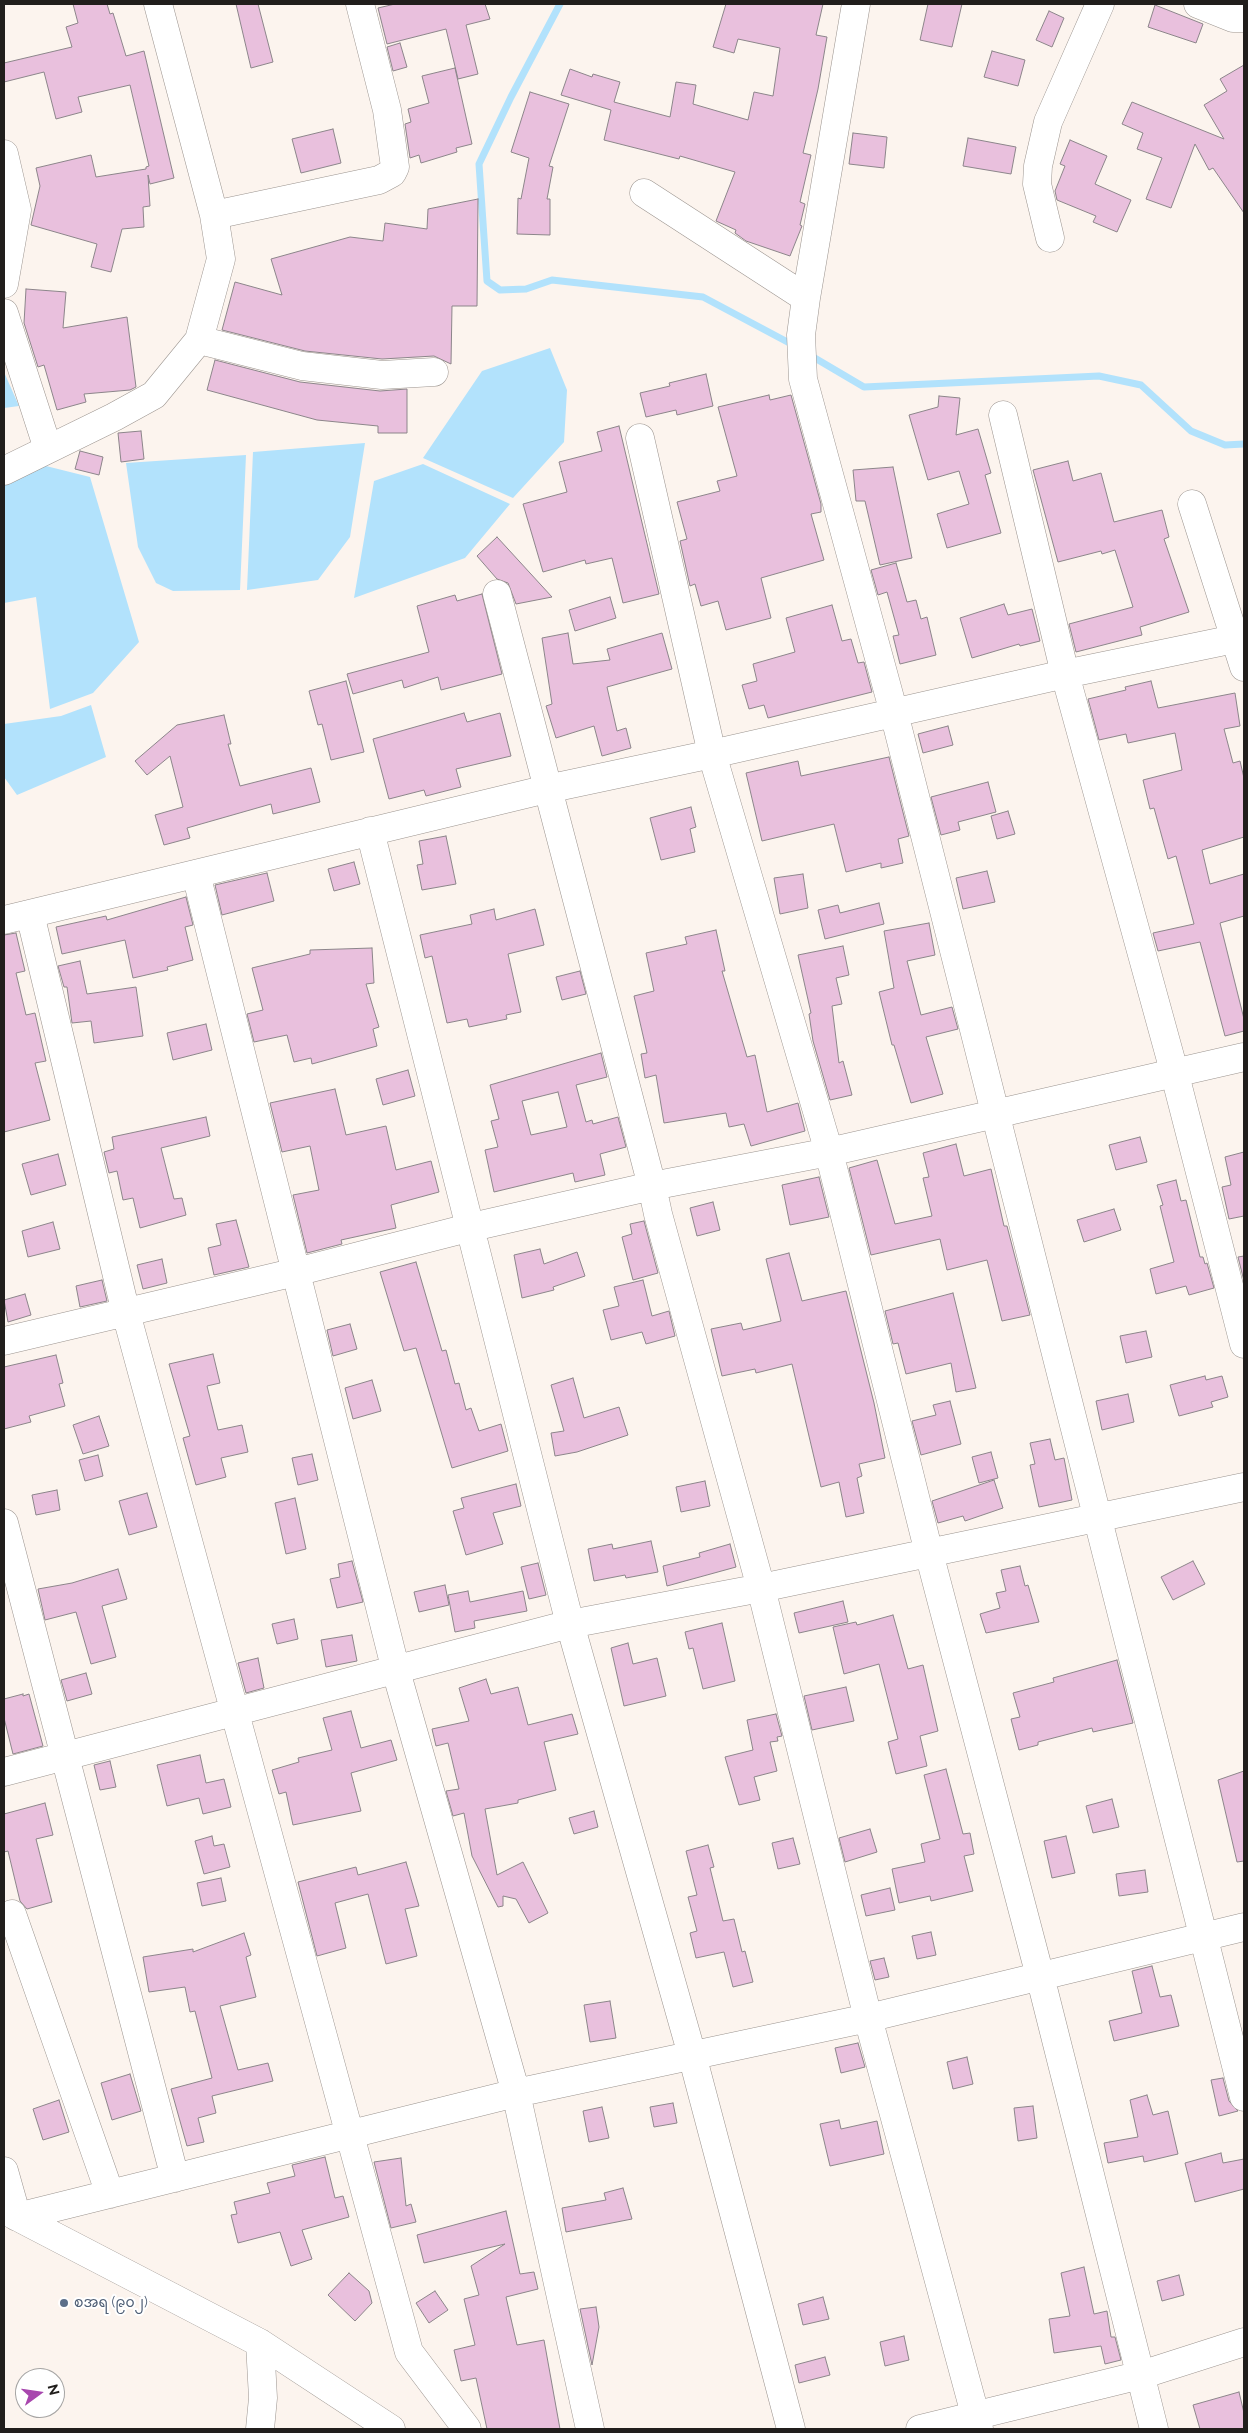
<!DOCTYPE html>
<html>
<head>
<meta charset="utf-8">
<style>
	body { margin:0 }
	#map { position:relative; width:1248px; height:2433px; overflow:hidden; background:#fcf4ee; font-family:Raleway,sans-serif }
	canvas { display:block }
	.frame { position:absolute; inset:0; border:5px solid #211e1c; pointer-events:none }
	.north { position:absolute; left:15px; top:2368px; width:50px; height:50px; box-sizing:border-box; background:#fff; border:1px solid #a6a5a4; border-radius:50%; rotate:76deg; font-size:14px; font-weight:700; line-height:20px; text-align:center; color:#211e1c }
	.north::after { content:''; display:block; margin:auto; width:18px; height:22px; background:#a847ae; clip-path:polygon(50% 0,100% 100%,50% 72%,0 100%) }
</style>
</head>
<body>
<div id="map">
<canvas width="1248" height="2433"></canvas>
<div class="frame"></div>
<div class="north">N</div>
</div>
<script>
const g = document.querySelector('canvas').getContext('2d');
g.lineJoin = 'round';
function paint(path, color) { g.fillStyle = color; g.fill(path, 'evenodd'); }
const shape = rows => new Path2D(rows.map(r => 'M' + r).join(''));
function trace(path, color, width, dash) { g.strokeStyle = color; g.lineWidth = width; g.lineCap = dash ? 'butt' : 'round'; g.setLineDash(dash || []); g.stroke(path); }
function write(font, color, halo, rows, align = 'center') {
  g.font = font + ' Raleway,"Noto Sans Myanmar",sans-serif'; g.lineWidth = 4; g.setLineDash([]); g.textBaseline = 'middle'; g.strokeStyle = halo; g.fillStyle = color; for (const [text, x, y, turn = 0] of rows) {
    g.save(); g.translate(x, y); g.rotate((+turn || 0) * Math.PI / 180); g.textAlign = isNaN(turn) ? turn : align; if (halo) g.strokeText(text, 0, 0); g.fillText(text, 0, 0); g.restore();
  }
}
paint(shape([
	[550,348,567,390,564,442,513,498,423,458,482,371],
	[4,372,19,406,4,408],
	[365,443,350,537,318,580,247,590,253,452],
	[246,455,240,590,173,591,156,583,138,547,126,463],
	[423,464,510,504,465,558,354,598,374,481],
	[42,465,90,477,139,642,93,693,50,709,36,597,4,603,4,485],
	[91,705,106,757,17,795,4,777,4,724,61,716]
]), '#b2e2fc');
trace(shape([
	[560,4,511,97,479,164,487,281,500,290,526,289,552,280,703,297,795,346],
	[808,354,864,387,1099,376,1141,385,1191,431,1225,445,1244,444]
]), '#b2e2fc', 7);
const building = shape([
	[73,4,107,4,110,14,113,13,126,56,144,51,174,178,150,184,148,175,150,206,143,207,144,227,122,229,111,272,91,267,97,244,31,225,40,186,36,168,91,155,96,177,146,169,146,167,149,166,130,85,78,97,82,112,56,119,44,72,4,82,4,63,72,47,66,27,78,23,73,4],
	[236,4,258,4,273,62,251,68,236,4],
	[395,4,485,4,490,19,466,25,478,74,458,79,446,29,387,44,378,8,395,4],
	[726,4,823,4,816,35,827,37,818,89,803,153,811,155,800,202,805,204,800,225,802,226,790,256,746,241,735,233,736,230,716,221,735,172,680,156,679,159,604,140,611,110,561,95,570,69,592,77,593,74,620,82,614,102,670,117,676,82,696,85,693,104,748,120,754,92,773,96,780,48,738,39,734,53,713,47,726,4],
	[928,4,962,4,952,47,920,40,928,4],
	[1155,5,1203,24,1196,43,1148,27,1155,5],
	[1049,11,1064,18,1052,47,1036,40,1049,11],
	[400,43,407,67,393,71,387,47,400,43],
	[992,51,1025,60,1018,86,984,77,992,51],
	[1244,65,1244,213,1213,168,1209,170,1195,144,1171,208,1146,199,1162,158,1137,149,1143,133,1122,124,1132,102,1224,139,1204,105,1227,91,1220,79,1244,65],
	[455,68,472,144,456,148,457,152,421,163,419,155,410,158,405,124,411,122,408,109,429,103,422,76,455,68],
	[530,92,569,104,549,166,553,167,547,199,550,199,550,235,517,234,518,198,521,199,529,158,511,152,530,92],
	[333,129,341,163,301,173,292,139,333,129],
	[853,133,887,137,884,168,849,164,853,133],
	[968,138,1016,147,1011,174,963,166,968,138],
	[1070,140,1107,156,1095,184,1131,200,1117,232,1093,222,1096,216,1057,200,1055,191,1065,166,1060,164,1070,140],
	[478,199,477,306,452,306,451,364,434,356,382,359,305,351,222,330,235,282,282,295,271,259,350,237,383,241,385,223,427,229,428,209,478,199],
	[26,289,66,292,63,328,127,317,136,387,130,390,84,394,86,402,57,410,44,365,38,367,24,323,26,289],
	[215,360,300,382,380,391,407,389,407,433,378,433,378,426,317,420,207,390,215,360],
	[706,374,713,406,677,415,676,410,646,417,640,393,670,386,669,383,706,374],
	[769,395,770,400,791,395,821,504,821,512,811,514,824,560,761,578,771,618,726,630,718,601,701,606,695,584,690,586,680,541,687,539,677,502,720,491,717,481,737,476,718,407,769,395],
	[939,396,960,398,956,435,978,429,991,473,985,475,1001,533,947,548,937,514,969,504,959,471,928,480,909,415,938,407,939,396],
	[619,426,659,594,623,603,612,558,586,564,585,560,543,572,523,504,567,492,559,462,602,451,597,432,619,426],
	[141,431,144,459,121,462,118,433,141,431],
	[80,451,103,457,99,475,75,469,80,451],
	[1068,461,1073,481,1101,473,1114,522,1162,510,1169,537,1164,539,1189,612,1140,627,1142,635,1076,652,1069,624,1133,607,1115,550,1102,554,1101,551,1058,562,1033,470,1068,461],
	[893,467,912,558,880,565,865,501,856,501,853,470,893,467],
	[497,537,552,597,516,604,508,583,497,579,477,556,497,537],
	[896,563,907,602,916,600,921,619,927,617,936,655,900,664,893,636,899,635,887,592,878,595,871,570,896,563],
	[482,594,502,674,441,690,438,677,404,688,402,680,353,694,347,674,429,652,417,606,455,595,457,601,482,594],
	[610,597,616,618,575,631,569,610,610,597],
	[1004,604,1008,615,1032,609,1040,641,1020,646,1019,644,972,658,960,618,1004,604],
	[832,605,842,641,851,639,858,663,864,662,872,692,768,718,764,705,749,709,742,685,757,681,753,664,795,652,786,618,832,605],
	[568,633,573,664,610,660,607,649,662,633,672,669,607,687,617,731,626,728,631,748,602,756,594,726,556,738,546,706,552,704,542,638,568,633],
	[346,681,364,752,331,760,322,724,318,725,309,691,346,681],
	[1151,681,1158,708,1235,693,1240,726,1224,729,1233,763,1240,761,1244,778,1244,837,1202,850,1210,884,1244,874,1244,916,1220,923,1244,1019,1244,1031,1225,1036,1200,942,1158,951,1153,933,1194,924,1176,856,1168,859,1154,808,1150,809,1143,780,1182,770,1175,733,1128,743,1126,734,1099,740,1088,699,1126,690,1125,687,1151,681],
	[464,713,467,722,500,713,511,756,456,769,461,787,426,796,424,790,389,799,373,739,464,713],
	[224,715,231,744,228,744,240,786,311,768,320,802,273,814,271,804,187,828,190,838,164,845,155,815,183,807,170,756,147,775,135,761,177,725,224,715],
	[948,726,953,745,923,753,918,734,948,726],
	[889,757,909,836,898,839,903,863,881,868,881,863,846,872,834,824,762,841,746,773,798,761,801,776,889,757],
	[988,782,996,812,958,822,960,830,941,835,931,797,988,782],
	[691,807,696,827,690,829,695,852,661,860,650,818,691,807],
	[1008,811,1015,834,997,839,991,816,1008,811],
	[446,836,456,884,422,890,417,865,423,864,419,841,446,836],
	[354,862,360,884,334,891,328,869,354,862],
	[987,871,995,902,963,909,956,878,987,871],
	[267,873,274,901,222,915,215,885,267,873],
	[803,874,808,908,780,914,774,878,803,874],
	[186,897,193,925,185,927,193,960,167,967,168,970,133,978,125,940,62,954,56,927,106,916,107,920,186,897],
	[879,903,884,924,825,939,818,910,838,905,840,913,879,903],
	[494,909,496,920,535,909,544,945,508,954,521,1012,506,1015,507,1019,469,1027,467,1019,447,1023,432,956,425,958,420,935,472,924,470,915,494,909],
	[929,923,935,955,907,961,921,1015,952,1007,958,1029,926,1037,943,1094,911,1103,894,1045,892,1045,879,992,894,988,884,931,929,923],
	[716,930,725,971,722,971,747,1057,755,1055,767,1112,798,1103,805,1131,751,1146,744,1124,729,1127,726,1113,664,1123,656,1075,645,1078,641,1054,647,1053,634,996,654,991,646,953,687,944,685,937,716,930],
	[16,933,25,971,16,973,26,1015,35,1013,46,1061,35,1063,50,1120,4,1132,4,935,16,933],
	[843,946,849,975,836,978,842,1004,832,1006,839,1063,843,1061,852,1095,830,1100,813,1041,809,1014,811,1013,798,955,843,946],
	[372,948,374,983,366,984,379,1027,373,1029,377,1046,312,1064,311,1058,294,1062,287,1035,254,1042,247,1014,263,1010,252,968,310,954,310,950,372,948],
	[80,961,87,994,136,987,143,1036,94,1043,91,1021,72,1023,67,987,64,987,58,966,80,961],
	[580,971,586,994,562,1000,556,977,580,971],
	[206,1024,212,1050,173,1060,167,1033,206,1024],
	[601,1053,607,1077,576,1085,586,1122,592,1120,593,1124,618,1117,626,1147,600,1154,605,1175,575,1182,573,1173,494,1192,485,1150,498,1147,491,1121,499,1119,490,1085,601,1053],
	[558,1092,567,1127,531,1135,522,1101,558,1092],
	[408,1070,415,1096,383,1105,376,1079,408,1070],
	[335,1089,346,1135,386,1126,396,1170,431,1161,439,1192,391,1205,396,1228,341,1240,342,1244,307,1253,293,1195,319,1190,310,1146,282,1152,270,1103,335,1089],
	[206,1117,210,1136,161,1148,174,1199,182,1198,186,1215,140,1228,133,1198,123,1200,117,1171,109,1173,104,1152,114,1149,112,1137,206,1117],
	[1140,1137,1147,1162,1116,1170,1109,1145,1140,1137],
	[956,1144,964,1176,991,1169,1004,1226,1007,1226,1030,1315,1002,1321,987,1260,947,1270,940,1239,871,1255,849,1168,877,1160,895,1224,932,1216,923,1178,929,1177,923,1153,956,1144],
	[1244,1152,1244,1216,1229,1219,1222,1187,1231,1185,1225,1157,1244,1152],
	[58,1154,66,1185,31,1195,22,1164,58,1154],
	[819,1177,829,1217,790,1225,782,1185,819,1177],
	[1176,1180,1181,1201,1186,1200,1200,1257,1203,1257,1205,1264,1207,1263,1214,1288,1189,1295,1186,1286,1156,1294,1150,1269,1174,1262,1160,1206,1163,1205,1157,1185,1176,1180],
	[713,1202,720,1230,697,1236,690,1208,713,1202],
	[1114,1209,1121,1230,1084,1242,1077,1220,1114,1209],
	[236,1220,249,1267,214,1275,208,1248,221,1245,216,1224,236,1220],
	[644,1221,658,1273,633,1280,622,1237,632,1234,630,1224,644,1221],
	[53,1222,60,1249,28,1257,22,1231,53,1222],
	[540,1249,544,1264,577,1252,585,1276,553,1287,554,1290,522,1298,514,1255,540,1249],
	[789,1253,802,1301,846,1291,874,1403,885,1458,859,1464,862,1476,857,1478,864,1513,846,1517,839,1482,821,1487,792,1364,756,1373,755,1369,722,1376,711,1329,741,1323,743,1330,781,1321,766,1259,789,1253],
	[1244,1256,1244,1281,1238,1257,1244,1256],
	[162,1259,167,1283,143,1289,137,1265,162,1259],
	[416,1262,442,1351,446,1350,455,1384,459,1383,466,1410,471,1408,479,1431,501,1424,508,1451,452,1468,416,1348,404,1351,380,1272,416,1262],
	[102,1280,107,1301,80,1307,76,1286,102,1280],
	[643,1280,652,1316,669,1311,675,1336,646,1344,642,1332,611,1340,603,1310,619,1306,614,1287,643,1280],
	[953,1293,976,1388,956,1392,951,1363,906,1374,898,1343,893,1344,885,1311,953,1293],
	[25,1294,31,1315,8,1322,4,1300,25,1294],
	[350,1324,357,1349,333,1356,327,1330,350,1324],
	[1146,1331,1152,1357,1126,1363,1120,1336,1146,1331],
	[213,1354,220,1383,207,1386,218,1430,242,1425,248,1452,221,1458,226,1477,196,1485,183,1438,190,1436,169,1364,213,1354],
	[56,1355,63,1383,59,1384,65,1406,29,1416,31,1422,4,1429,4,1367,56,1355],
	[1205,1376,1206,1380,1222,1376,1228,1397,1211,1402,1213,1407,1179,1416,1170,1385,1205,1376],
	[573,1378,584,1418,619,1407,628,1435,577,1452,555,1456,551,1433,564,1431,551,1385,573,1378],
	[372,1380,381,1411,353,1419,345,1388,372,1380],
	[1128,1394,1134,1422,1102,1430,1096,1401,1128,1394],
	[950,1401,961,1444,921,1455,912,1421,936,1415,933,1405,950,1401],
	[99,1416,109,1446,83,1454,73,1425,99,1416],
	[1050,1439,1055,1460,1064,1458,1072,1500,1039,1507,1030,1465,1035,1464,1030,1443,1050,1439],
	[991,1452,998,1478,979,1483,972,1457,991,1452],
	[312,1454,318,1480,298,1485,292,1458,312,1454],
	[98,1455,103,1476,85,1481,79,1460,98,1455],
	[994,1480,1003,1508,965,1521,963,1516,938,1523,932,1501,994,1480],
	[705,1481,710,1506,681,1512,676,1487,705,1481],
	[516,1484,521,1506,493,1513,503,1544,466,1555,453,1511,464,1508,461,1498,516,1484],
	[57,1490,60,1510,36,1515,32,1495,57,1490],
	[147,1493,157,1527,129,1535,119,1501,147,1493],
	[295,1498,306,1549,286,1554,275,1503,295,1498],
	[651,1541,658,1572,626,1578,625,1575,594,1581,588,1549,612,1544,613,1549,651,1541],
	[730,1544,736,1567,667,1586,663,1566,700,1557,699,1553,730,1544],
	[352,1561,363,1602,337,1608,330,1579,340,1577,338,1564,352,1561],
	[1193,1561,1205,1584,1173,1600,1161,1577,1193,1561],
	[538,1563,546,1595,529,1599,521,1567,538,1563],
	[1020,1566,1025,1586,1028,1585,1039,1622,986,1633,980,1614,1000,1608,996,1593,1006,1591,1001,1570,1020,1566],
	[118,1569,127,1599,102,1606,116,1657,91,1664,76,1612,45,1620,38,1589,72,1583,118,1569],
	[445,1585,449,1605,419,1612,414,1592,445,1585],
	[468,1591,470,1602,523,1591,527,1611,474,1621,475,1628,455,1632,448,1595,468,1591],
	[843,1601,848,1622,799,1633,794,1613,843,1601],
	[893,1615,908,1669,923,1665,938,1731,920,1736,927,1766,896,1774,888,1742,898,1739,879,1664,844,1674,833,1627,856,1622,857,1625,893,1615],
	[294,1619,298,1639,277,1644,272,1624,294,1619],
	[722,1623,735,1681,703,1689,693,1648,689,1649,685,1632,722,1623],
	[352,1635,357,1661,326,1667,321,1640,352,1635],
	[628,1643,633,1664,657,1658,666,1696,624,1706,611,1648,628,1643],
	[258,1658,264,1688,246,1693,238,1663,258,1658],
	[1117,1660,1133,1723,1093,1732,1092,1728,1038,1742,1038,1745,1019,1750,1011,1719,1020,1717,1013,1693,1054,1682,1053,1678,1117,1660],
	[86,1673,92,1694,67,1701,61,1680,86,1673],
	[486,1679,491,1694,518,1687,528,1725,572,1714,578,1734,544,1742,556,1790,518,1800,518,1803,485,1809,497,1875,523,1862,548,1913,529,1923,516,1899,503,1896,503,1906,498,1907,472,1856,464,1813,453,1816,446,1791,459,1789,448,1743,436,1746,432,1729,469,1721,459,1688,486,1679],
	[846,1687,854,1721,812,1730,804,1696,846,1687],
	[23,1694,23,1696,29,1694,43,1746,13,1754,4,1718,4,1699,23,1694],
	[351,1711,361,1748,391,1740,397,1760,351,1773,361,1811,293,1825,286,1792,279,1794,272,1770,299,1762,298,1758,332,1750,323,1718,351,1711],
	[776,1714,782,1736,777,1737,778,1741,770,1742,777,1771,754,1777,760,1800,739,1805,725,1757,753,1750,747,1720,776,1714],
	[200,1755,206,1783,224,1779,231,1807,203,1814,199,1798,167,1806,157,1765,200,1755],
	[110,1761,116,1787,100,1790,94,1765,110,1761],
	[946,1769,963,1834,970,1833,974,1854,964,1856,973,1891,931,1901,930,1896,899,1903,892,1869,925,1862,921,1844,940,1839,924,1775,946,1769],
	[1244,1771,1244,1861,1237,1862,1218,1780,1244,1771],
	[1112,1799,1119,1827,1093,1833,1086,1806,1112,1799],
	[45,1803,53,1835,36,1839,52,1902,27,1909,20,1901,8,1851,4,1852,4,1814,45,1803],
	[594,1811,598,1827,574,1834,569,1818,594,1811],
	[870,1829,877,1852,845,1862,839,1838,870,1829],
	[212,1836,214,1846,224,1844,230,1867,204,1874,195,1841,212,1836],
	[1066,1836,1075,1873,1052,1878,1044,1841,1066,1836],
	[793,1838,800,1864,778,1869,772,1843,793,1838],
	[708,1845,714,1867,710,1868,723,1921,734,1919,742,1952,745,1951,753,1982,733,1987,724,1952,696,1958,690,1933,697,1931,688,1897,697,1895,686,1851,708,1845],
	[406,1862,419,1906,405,1909,417,1956,386,1964,368,1894,335,1903,346,1948,317,1956,298,1882,356,1867,358,1875,406,1862],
	[1145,1870,1148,1892,1119,1896,1116,1874,1145,1870],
	[221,1878,226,1901,202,1906,197,1883,221,1878],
	[890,1888,895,1910,866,1916,861,1895,890,1888],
	[931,1932,936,1955,917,1959,912,1936,931,1932],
	[244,1933,251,1955,246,1957,256,1997,220,2006,238,2070,268,2063,273,2081,212,2096,216,2113,198,2118,204,2142,187,2146,171,2089,212,2078,195,2011,190,2012,185,1987,149,1992,143,1957,193,1949,193,1952,244,1933],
	[884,1958,889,1977,875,1980,870,1961,884,1958],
	[1152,1966,1160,1997,1171,1995,1179,2026,1114,2041,1109,2021,1142,2013,1132,1971,1152,1966],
	[610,2001,616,2038,590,2042,584,2005,610,2001],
	[858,2043,865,2067,841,2073,835,2048,858,2043],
	[967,2057,973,2084,953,2089,947,2062,967,2057],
	[130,2074,141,2111,112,2120,101,2083,130,2074],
	[1223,2078,1229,2101,1238,2111,1219,2116,1211,2080,1223,2078],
	[1147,2095,1153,2115,1168,2111,1178,2154,1144,2162,1143,2156,1108,2163,1104,2143,1138,2137,1130,2100,1147,2095],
	[59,2100,69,2132,43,2140,33,2109,59,2100],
	[673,2103,677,2123,654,2127,650,2107,673,2103],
	[1033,2106,1037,2138,1018,2141,1014,2108,1033,2106],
	[602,2107,609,2138,589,2142,583,2111,602,2107],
	[839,2120,841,2129,877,2121,884,2154,830,2166,820,2124,839,2120],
	[1221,2153,1223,2163,1244,2159,1244,2189,1195,2202,1185,2163,1221,2153],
	[325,2157,335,2198,343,2196,349,2217,302,2230,312,2259,291,2266,280,2232,238,2243,231,2215,237,2214,234,2202,270,2193,267,2183,295,2176,292,2165,325,2157],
	[401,2158,406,2206,411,2204,416,2222,391,2228,374,2162,401,2158],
	[623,2188,632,2219,566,2232,562,2208,606,2200,604,2193,623,2188],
	[506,2211,520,2274,534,2272,538,2289,506,2297,517,2345,544,2340,560,2429,487,2429,476,2378,461,2381,454,2350,475,2345,464,2299,479,2295,471,2266,505,2244,424,2263,417,2235,506,2211],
	[1084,2267,1094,2314,1107,2311,1111,2337,1115,2337,1121,2360,1105,2364,1101,2346,1054,2353,1049,2319,1070,2316,1061,2273,1084,2267],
	[349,2273,369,2291,372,2303,355,2321,328,2295,349,2273],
	[1179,2275,1184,2295,1162,2301,1157,2281,1179,2275],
	[435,2291,448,2310,429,2323,416,2303,435,2291],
	[823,2297,829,2319,803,2325,798,2304,823,2297],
	[596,2307,599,2327,592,2365,580,2309,596,2307],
	[904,2336,909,2360,885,2366,880,2342,904,2336],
	[825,2357,830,2375,799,2383,795,2365,825,2357],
	[1239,2392,1244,2413,1244,2429,1200,2429,1193,2405,1239,2392]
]);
paint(building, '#e9c0dd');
trace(building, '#8c858a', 1);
const minor = shape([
	[856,4,806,298,801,335,803,379,894,713,1244,2097],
	[1198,4,1233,18,1244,18],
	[4,154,17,210,4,284],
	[644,193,806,298],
	[214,215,379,180,392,173,395,167,387,110,360,4],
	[1050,238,1037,184,1038,166,1048,122,1100,4],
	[4,313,48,449],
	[199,340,302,366,382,375,434,372],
	[1003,415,1065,674,1174,1071,1244,1344],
	[640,438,712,754,829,1152,929,1553,1040,1976,1154,2429],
	[4,471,114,417,154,395,199,340,221,259,214,215,158,4],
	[1192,504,1244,667],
	[497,594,652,1186,658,1214,761,1588,868,2018,979,2429],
	[370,831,570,1624,692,2055,791,2429],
	[196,874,396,1671,516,2093,590,2429],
	[30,914,126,1313,409,2352,467,2429],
	[4,920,547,789,712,754,1065,674,1244,637],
	[4,1341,296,1272,472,1227,652,1186,829,1152,1244,1057],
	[4,1523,175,2178],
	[4,1772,570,1624,761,1588,1244,1487],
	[12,1914,110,2194],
	[4,2171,17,2217,516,2093,868,2018,1244,1927],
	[10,2213,260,2343,391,2429],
	[260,2429,263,2398,260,2343],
	[920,2429,1141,2375,1244,2342]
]);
trace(minor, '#9c9590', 29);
trace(minor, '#fff', 28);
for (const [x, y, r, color] of [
	[64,2303,5,"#5c6f8a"]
]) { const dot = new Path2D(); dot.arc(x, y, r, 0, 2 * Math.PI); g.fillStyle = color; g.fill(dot); trace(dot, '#fff', 2); }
write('14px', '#4e5e75', '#fff', [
	["စအရ (၉၀၂)",74,2303]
], 'left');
</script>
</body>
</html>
